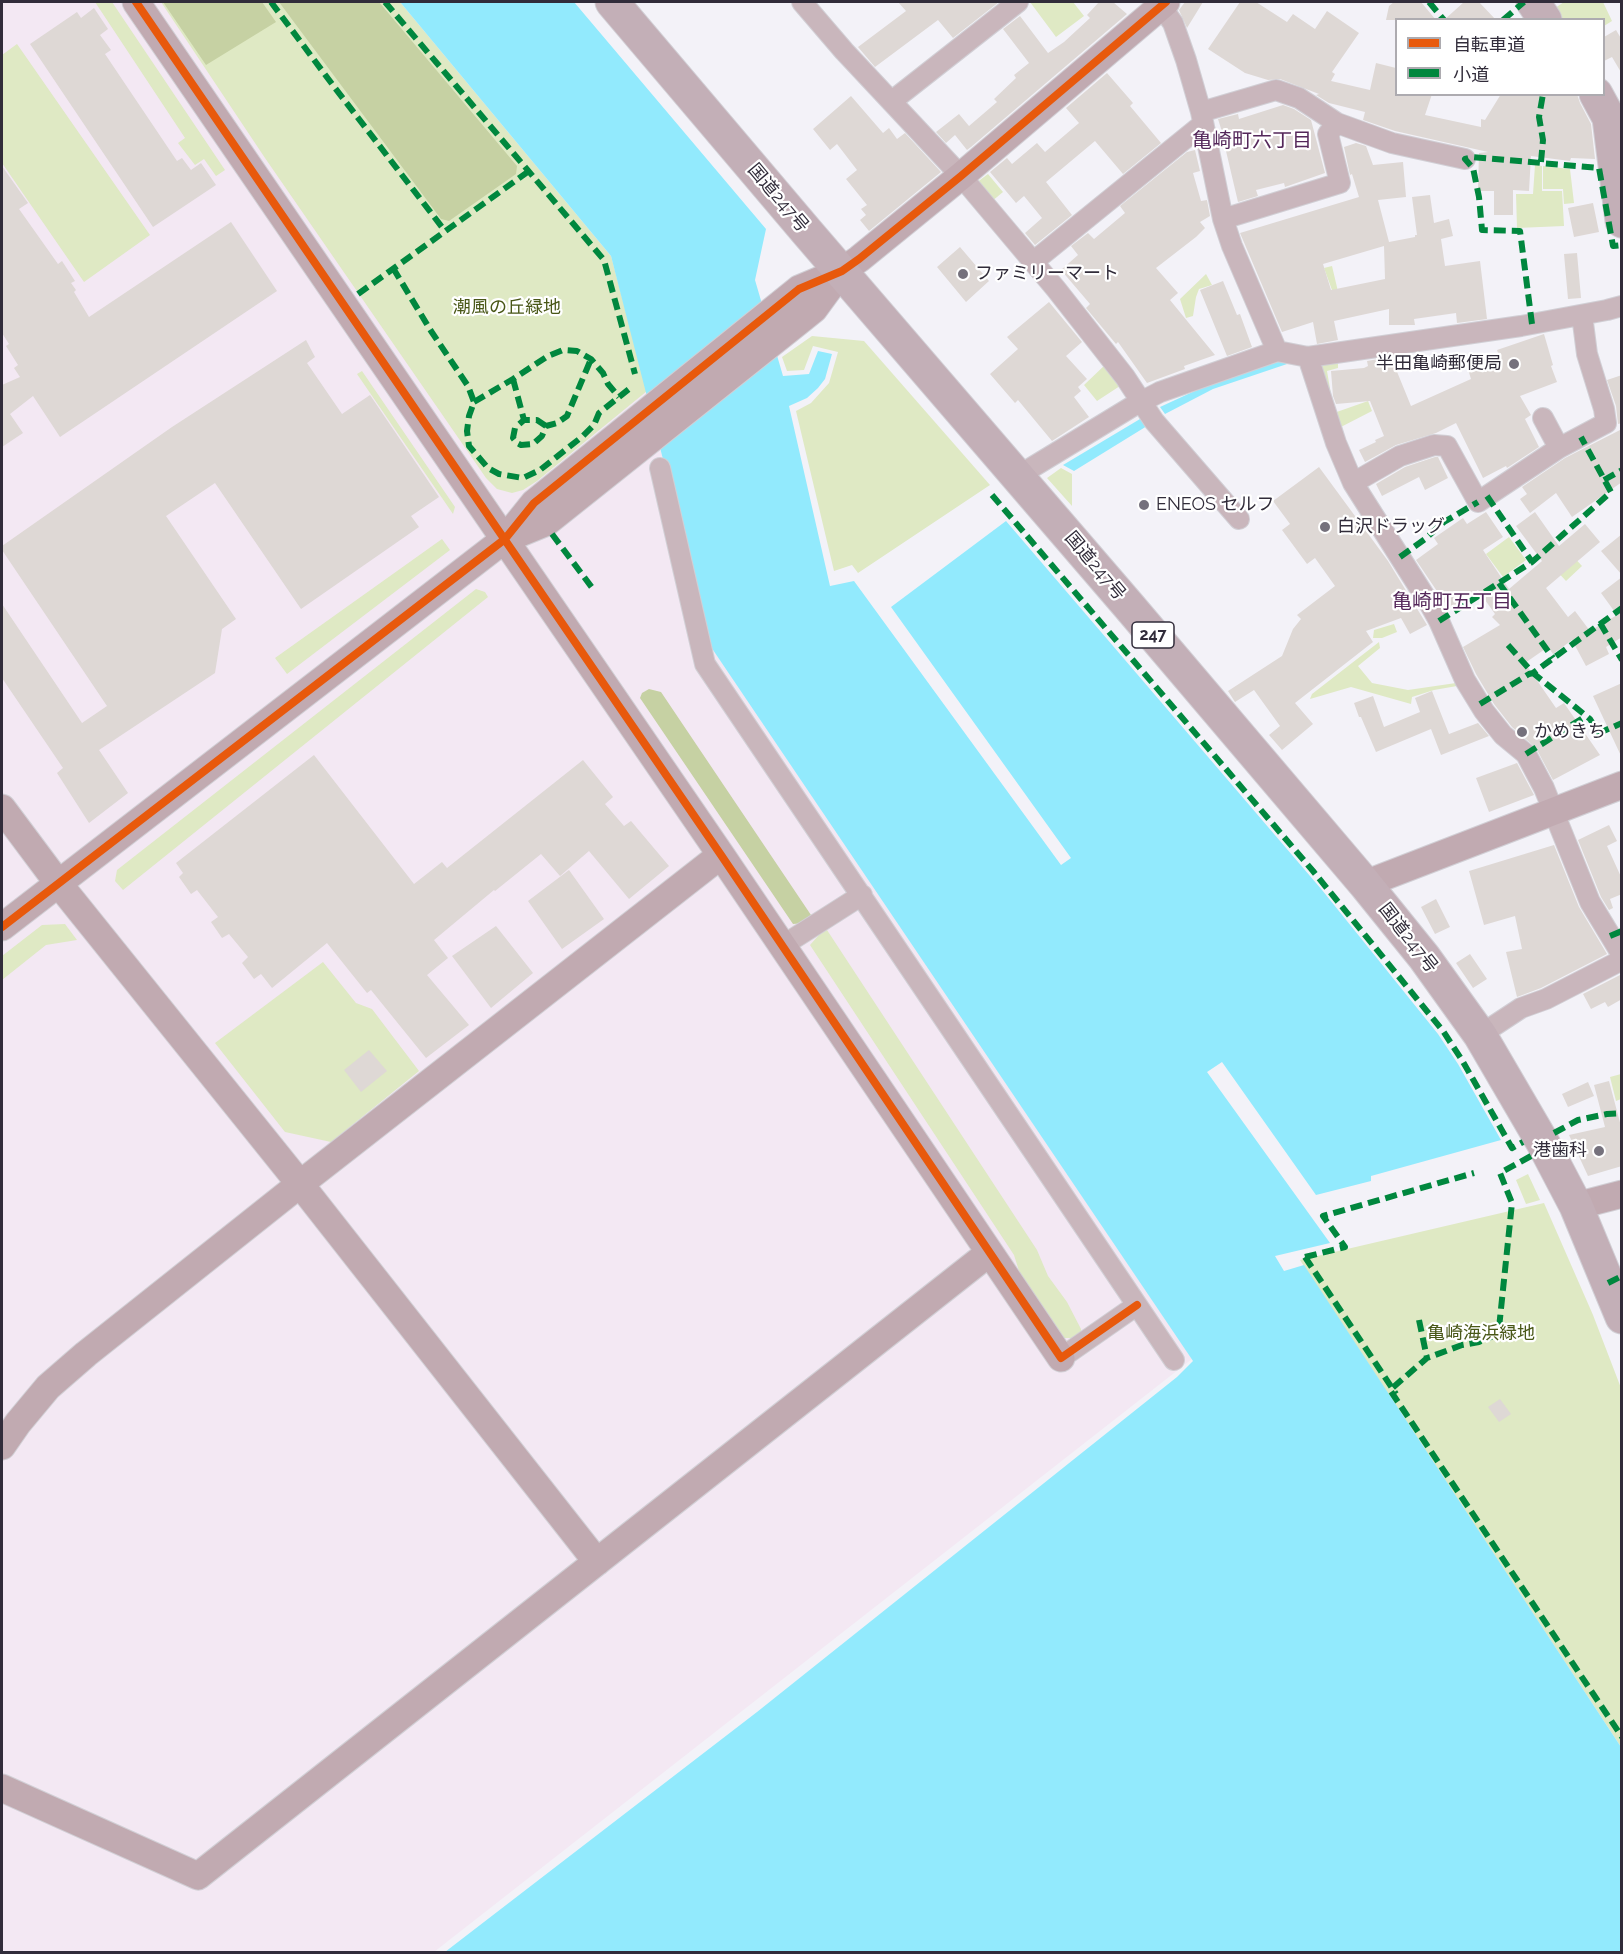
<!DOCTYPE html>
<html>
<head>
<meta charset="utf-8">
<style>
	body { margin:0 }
	#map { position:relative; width:1623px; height:1954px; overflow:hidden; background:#f3f2f8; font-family:Raleway,"Noto Sans JP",sans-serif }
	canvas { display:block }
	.frame { position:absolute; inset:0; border:3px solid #312c3a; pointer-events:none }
	.legend { position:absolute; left:1395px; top:18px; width:210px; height:78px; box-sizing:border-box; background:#fff; border:2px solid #adabb0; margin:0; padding:8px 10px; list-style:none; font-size:18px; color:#312c3a }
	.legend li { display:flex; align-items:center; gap:12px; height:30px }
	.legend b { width:30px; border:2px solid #adabb0 }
</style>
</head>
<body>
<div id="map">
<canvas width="1623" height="1954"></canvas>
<div class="frame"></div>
<ul class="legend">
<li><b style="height:8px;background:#e8590c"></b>自転車道</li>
<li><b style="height:8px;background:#00873e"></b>小道</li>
</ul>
</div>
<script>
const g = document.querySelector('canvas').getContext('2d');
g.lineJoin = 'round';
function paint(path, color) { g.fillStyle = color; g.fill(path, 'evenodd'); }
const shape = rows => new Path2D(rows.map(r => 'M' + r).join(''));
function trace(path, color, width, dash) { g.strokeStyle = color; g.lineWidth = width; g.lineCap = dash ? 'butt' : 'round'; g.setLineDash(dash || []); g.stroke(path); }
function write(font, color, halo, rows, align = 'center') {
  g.font = font + ' Raleway,"Noto Sans JP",sans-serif'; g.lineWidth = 4.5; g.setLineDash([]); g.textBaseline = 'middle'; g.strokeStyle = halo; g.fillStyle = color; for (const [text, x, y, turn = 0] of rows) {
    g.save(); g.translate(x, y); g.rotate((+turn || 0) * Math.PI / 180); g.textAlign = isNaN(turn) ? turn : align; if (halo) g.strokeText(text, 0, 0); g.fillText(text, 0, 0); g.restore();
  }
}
paint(shape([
	[2,2,400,2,611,256,711,647,1192,1359,434,1952,2,1952]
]), '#f3e8f3');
paint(shape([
	[95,2,112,2,225,170,216,176,204,159,195,165,178,143,185,138],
	[161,2,400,2,611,256,647,391,537,481,523,490,512,493,497,489,486,478,265,158],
	[1030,2,1073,2,1084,16,1056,37],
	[1564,2,1603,2,1612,21,1604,26,1604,20,1562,19,1555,8],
	[17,44,150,235,84,282,2,163,2,55],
	[1535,165,1542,166,1542,191,1562,191,1564,226,1517,228,1516,194,1533,194],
	[1543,166,1570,169,1574,203,1564,204,1563,189,1543,189],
	[988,174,1003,192,991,202,976,183],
	[1332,266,1340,300,1332,290,1324,268],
	[1206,274,1212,285,1199,289,1196,297,1193,316,1186,318,1180,299],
	[812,336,864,341,990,485,858,573,852,565,834,571,796,411,811,403,829,383,838,352,813,346,804,370,787,371,782,357],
	[1338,359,1338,368,1327,371,1333,406,1317,365],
	[1107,363,1123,384,1097,401,1084,385],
	[362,371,455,507,453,514,357,374],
	[1368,401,1372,411,1337,429,1331,414],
	[1061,468,1072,474,1072,506,1047,478],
	[1509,537,1526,560,1503,577,1486,554],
	[442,539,450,550,287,674,275,658],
	[1570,553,1582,566,1566,581,1554,568],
	[476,589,485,592,488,597,123,890,115,881,117,870],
	[1394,624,1397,632,1382,638,1373,638,1374,630],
	[1379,642,1380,648,1358,666,1372,683,1408,690,1456,683,1457,686,1434,690,1412,697,1411,704,1351,687,1310,699,1312,694],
	[65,924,77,940,46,945,2,980,2,956,42,925],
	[827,930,1037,1250,1048,1276,1067,1302,1081,1329,1081,1333,1074,1338,1062,1338,1024,1287,1014,1255,810,945,819,935],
	[323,962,356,1003,372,1009,419,1071,331,1142,285,1132,215,1043],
	[1621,1074,1621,1099,1616,1101,1610,1077],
	[1528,1174,1540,1200,1526,1204,1516,1180],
	[1544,1203,1593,1315,1621,1388,1621,1747,1300,1260]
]), '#dfe9c4');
paint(shape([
	[163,2,262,2,276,22,206,65],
	[279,2,379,2,517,166,516,174,449,221,441,219],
	[649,689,661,692,811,915,805,923,793,924,640,698,642,693]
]), '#c6d1a3');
paint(shape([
	[400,2,574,2,766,229,755,280,783,376,809,374,818,351,832,354,825,379,818,388,807,398,789,406,830,586,854,581,1061,865,1071,858,891,607,1006,521,1322,890,1438,1034,1458,1064,1501,1140,1371,1176,1371,1181,1316,1195,1222,1062,1207,1072,1330,1243,1275,1256,1284,1271,1304,1265,1621,1747,1621,1952,445,1952,757,1712,1177,1377,1193,1361,711,647,611,256],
	[1284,360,1293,362,1213,389,1165,414,1160,407,1212,383],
	[1140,419,1147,426,1074,471,1063,465]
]), '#92eafd');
paint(shape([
	[898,2,999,2,953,38,938,20,875,67,858,47,906,11],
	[1099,2,1113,2,1127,14,971,147,967,150,955,135,946,143,936,132,959,114,969,126,997,102,994,99,1016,78,1014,75,1029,63,1003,29,1020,16,1048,53,1064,42,1090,18,1087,15],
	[1185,2,1203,2,1187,28,1179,10],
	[1240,2,1256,2,1287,22,1293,14,1315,29,1327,11,1359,33,1332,72,1335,74,1331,81,1370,90,1376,63,1396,68,1396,94,1432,94,1425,115,1481,127,1481,119,1485,120,1501,94,1577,94,1580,103,1591,124,1595,159,1571,158,1570,161,1531,156,1529,191,1513,190,1513,215,1494,215,1494,191,1478,191,1479,153,1488,152,1395,131,1363,120,1365,112,1329,103,1316,95,1319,94,1280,79,1268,80,1245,73,1208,49],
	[1394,2,1421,2,1436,20,1386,20,1389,6],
	[1464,2,1479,2,1496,20,1444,20],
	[94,8,108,29,100,35,111,50,105,54,177,161,182,158,191,170,201,163,216,185,153,227,30,44,77,12,81,18],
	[1616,30,1622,40,1622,74,1612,57,1604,61,1604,37],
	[1107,73,1133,103,1130,106,1161,143,1123,174,1095,141,1046,182,1072,215,1035,245,1025,233,1042,218,1024,196,1016,203,990,172,1007,158,1012,164,1037,143,1045,152,1079,123,1066,108],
	[851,96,883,133,889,128,897,139,905,133,941,172,869,231,860,220,866,215,861,209,867,205,846,179,857,170,837,144,830,150,813,129],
	[1283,105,1294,109,1311,120,1325,173,1285,187,1284,183,1256,190,1258,196,1238,202,1226,151,1228,151,1218,119,1238,114,1239,119],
	[1356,143,1366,146,1373,165,1403,162,1406,197,1378,200,1389,242,1415,237,1415,235,1417,235,1412,197,1430,195,1434,223,1449,219,1453,236,1441,239,1445,266,1480,261,1487,319,1457,323,1456,313,1414,319,1415,325,1389,325,1389,309,1334,321,1338,340,1317,344,1313,322,1282,332,1240,233,1359,197,1352,174,1350,175,1344,147],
	[1384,246,1385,279,1331,290,1323,264],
	[1195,150,1200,171,1193,173,1201,201,1207,200,1210,216,1200,222,1205,228,1196,237,1156,268,1178,293,1170,300,1215,355,1184,366,1185,369,1147,383,1118,342,1116,344,1086,308,1090,304,1061,270,1078,255,1071,246,1088,233,1094,239,1125,213,1120,206,1187,152],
	[2,166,28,203,19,209,58,264,62,261,75,281,71,283,76,290,74,292,89,317,231,222,277,291,60,437,33,396,10,414,23,433,2,447,2,385,20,377,14,368,18,365,6,346,9,344,2,333],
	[1593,203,1599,232,1574,237,1568,208],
	[960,247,989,281,966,302,937,267],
	[1577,253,1581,298,1568,299,1564,254],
	[1223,281,1237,315,1240,314,1252,347,1227,356,1200,290],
	[1049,302,1082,342,1066,356,1087,379,1078,387,1081,391,1074,397,1089,417,1052,441,1018,400,1015,403,990,374,1018,349,1007,337],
	[1544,334,1553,365,1551,366,1557,382,1520,396,1531,415,1525,419,1539,447,1507,468,1506,466,1483,478,1456,423,1436,433,1396,445,1365,462,1359,450,1376,442,1375,440,1384,436,1370,401,1336,404,1333,396,1331,371,1364,368,1368,366,1367,361,1391,357,1411,406,1471,379,1466,363,1498,353,1497,350],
	[306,340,315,357,307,363,342,414,370,395,439,497,411,516,419,527,301,609,215,483,166,516,236,619,222,629,215,673,99,750,128,793,89,823,57,773,63,768,2,678,2,604,82,723,107,706,2,550,2,546,172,427],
	[1622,375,1622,423,1618,424,1616,406,1607,380],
	[1622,429,1622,482,1572,517,1556,493,1530,513,1520,499,1527,494,1522,487,1565,458],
	[1435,457,1438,457,1448,478,1425,490,1419,477,1382,496,1376,484,1405,467],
	[1319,467,1388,561,1427,625,1410,634,1401,618,1366,631,1373,642,1295,703,1313,724,1282,750,1269,735,1280,726,1254,690,1235,702,1228,691,1282,656,1293,629,1301,619,1297,615,1335,586,1315,558,1307,564,1282,530,1290,524,1273,501],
	[1486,512,1503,537,1483,550,1509,589,1542,561,1516,526,1535,512,1559,546,1585,524,1600,542,1546,588,1568,617,1575,611,1590,631,1617,615,1601,593,1622,577,1622,637,1606,647,1609,654,1586,666,1572,640,1553,654,1548,647,1525,663,1556,708,1564,703,1600,755,1553,780,1536,748,1512,727,1494,704,1476,674,1463,647,1500,625,1492,617,1495,614,1478,590,1449,609,1416,560,1438,544,1434,538,1463,518,1467,524],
	[1622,534,1622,575,1601,551],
	[1622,683,1622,758,1593,696],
	[1432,691,1449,734,1478,723,1489,736,1441,755,1431,729,1376,752,1361,717,1359,717,1354,703,1373,696,1384,727,1420,712,1415,698],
	[314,755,414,884,442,862,447,868,583,760,613,797,605,804,624,826,631,821,669,866,629,899,589,851,560,876,541,854,495,891,494,890,434,940,448,958,427,975,469,1025,426,1058,371,990,367,993,327,943,272,988,261,974,254,979,242,963,248,957,229,934,222,938,211,922,218,917,197,890,191,894,179,877,183,873,176,863],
	[1517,763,1534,795,1489,812,1476,778],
	[1609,825,1617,841,1607,846,1622,879,1622,894,1610,899,1613,908,1609,910,1601,897,1578,840],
	[1554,845,1579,907,1607,954,1541,988,1517,997,1506,952,1522,949,1515,916,1484,925,1469,871],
	[569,870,604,919,562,949,528,901],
	[1436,899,1450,927,1435,934,1421,907],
	[496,926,533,973,491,1008,452,956],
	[1470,954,1487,979,1473,988,1456,963],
	[1620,975,1622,999,1608,1007,1605,1002,1591,1009,1583,994],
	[369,1050,387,1071,361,1092,344,1070],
	[1609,1081,1622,1130,1622,1166,1588,1176,1569,1135,1605,1127,1594,1085],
	[1588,1082,1594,1096,1568,1107,1562,1094],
	[1500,1399,1511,1414,1499,1422,1488,1407]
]), '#ded8d5');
const street = shape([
	[802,2,844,51,961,176,1056,289,1125,377,1154,421,1239,519],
	[1158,2,1173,23,1186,60,1201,112,1223,219,1232,246,1277,351],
	[892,101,1018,2],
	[1201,112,1276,90,1299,98,1337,123,1392,143,1465,159],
	[1223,219,1340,183,1328,134,1337,123],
	[1033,262,1203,124],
	[1308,357,1336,443,1353,483,1429,603,1439,621,1465,680,1484,711,1503,735,1526,754,1544,788,1590,902,1622,955],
	[1543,418,1559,448],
	[660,468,705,664,1174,1360],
	[1018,476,1133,406,1160,392,1277,351,1308,357,1521,326,1607,310,1622,306],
	[1353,483,1400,456,1434,445,1447,446,1478,502,1559,448,1606,423,1604,409,1587,354,1582,315],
	[782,946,862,895],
	[1480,1035,1521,1008,1546,999,1622,960],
	[1061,1358,1137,1305]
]);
const secondary = shape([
	[136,2,721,855,1061,1358],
	[508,538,547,522,803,318,814,309,841,272],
	[2,808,58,883,300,1184,597,1562],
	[1365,884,1622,785],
	[2,927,505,539,534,503,799,289,842,271,859,259,961,176,1166,2],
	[1576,1206,1622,1194],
	[2,1446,18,1423,48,1387,86,1354,300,1184,721,855],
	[2,1788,198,1876,989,1253]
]);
const highway = shape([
	[612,2,807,232,1128,605,1365,884,1424,957,1480,1035,1543,1143,1576,1206,1622,1317],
	[1533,2,1545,20],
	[1596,94,1609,118,1622,221]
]);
trace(street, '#d1cfd5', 22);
trace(secondary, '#d1cfd5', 29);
trace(highway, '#d1cfd5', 35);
trace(street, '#c9b6bc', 20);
trace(secondary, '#c1aab1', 27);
trace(highway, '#c3afb7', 33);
trace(shape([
	[271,2,335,88,445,231],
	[385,2,604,260,635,374],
	[1429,2,1444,20],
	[1503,20,1524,2],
	[1541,162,1543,140,1539,117,1543,94],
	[393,268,431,331,468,386,474,402,469,416,467,431,469,446,488,468,499,474,523,478,540,470,583,436,594,425,599,413,629,389],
	[358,294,529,171],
	[1532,324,1520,231,1482,230,1479,197,1473,168,1465,159,1472,157,1599,168,1613,246,1622,245],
	[513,379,524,420],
	[474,402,513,379,548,356,563,350,577,351,591,359,603,373,608,384,619,397],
	[546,426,537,420,524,420,515,428,513,438,517,443,521,445,533,444,542,436,546,426,557,423,567,416,591,359],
	[1604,480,1622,470],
	[992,495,1313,871,1443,1031,1462,1060,1512,1148,1523,1142],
	[1487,496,1532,562],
	[552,534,593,589],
	[1400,557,1425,539,1444,522,1478,502],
	[1499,583,1553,658],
	[1439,621,1532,562,1611,492,1581,437],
	[1600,623,1622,660],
	[1508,645,1533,673,1590,719,1599,733,1622,723],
	[1480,704,1529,674,1533,673,1622,608],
	[1526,754,1586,716],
	[1610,936,1622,931],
	[1554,1133,1578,1120,1607,1114,1622,1113],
	[1531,1156,1500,1173,1512,1203,1499,1328,1491,1337,1479,1342,1462,1345,1427,1358,1390,1390,1622,1737],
	[1305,1257,1396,1394],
	[1305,1257,1345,1247,1323,1216,1474,1173],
	[1608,1283,1622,1276],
	[1419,1320,1427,1358]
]), '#00873e', 6, [12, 6]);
trace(shape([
	[136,2,721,855,1061,1358,1137,1305],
	[2,927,505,539,534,503,799,289,842,271,859,259,961,176,1166,2]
]), '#e8590c', 8);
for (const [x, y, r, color] of [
	[963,274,6,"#75717c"],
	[1514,364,6,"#75717c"],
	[1144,505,6,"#75717c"],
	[1325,527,6,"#75717c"],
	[1522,732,6,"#75717c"],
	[1599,1151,6,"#75717c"]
]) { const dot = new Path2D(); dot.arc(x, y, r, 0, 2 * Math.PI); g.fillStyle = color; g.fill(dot); trace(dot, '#fff', 2); }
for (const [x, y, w] of [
	[1153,635,42]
]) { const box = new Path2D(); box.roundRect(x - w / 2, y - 13, w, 26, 4.5); g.fillStyle = '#fff'; g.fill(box); trace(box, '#312c3a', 1.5); }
write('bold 16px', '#312c3a', null, [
	["247",1153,635]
]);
write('18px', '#312c3a', '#fff', [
	["国道247号",778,198,50],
	["国道247号",1095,566,50],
	["国道247号",1408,938,52]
]);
write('18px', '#312c3a', '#fff', [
	["ファミリーマート",975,274],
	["半田亀崎郵便局",1502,364,"right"],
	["ENEOS セルフ",1156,505],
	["白沢ドラッグ",1337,527],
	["かめきち",1534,732],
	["港歯科",1587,1151,"right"]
], 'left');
write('18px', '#495717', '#fff', [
	["潮風の丘緑地",507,308],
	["亀崎海浜緑地",1481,1334]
]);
write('20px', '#54275a', '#fff', [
	["亀崎町六丁目",1252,141],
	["亀崎町五丁目",1452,602]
]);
</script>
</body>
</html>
